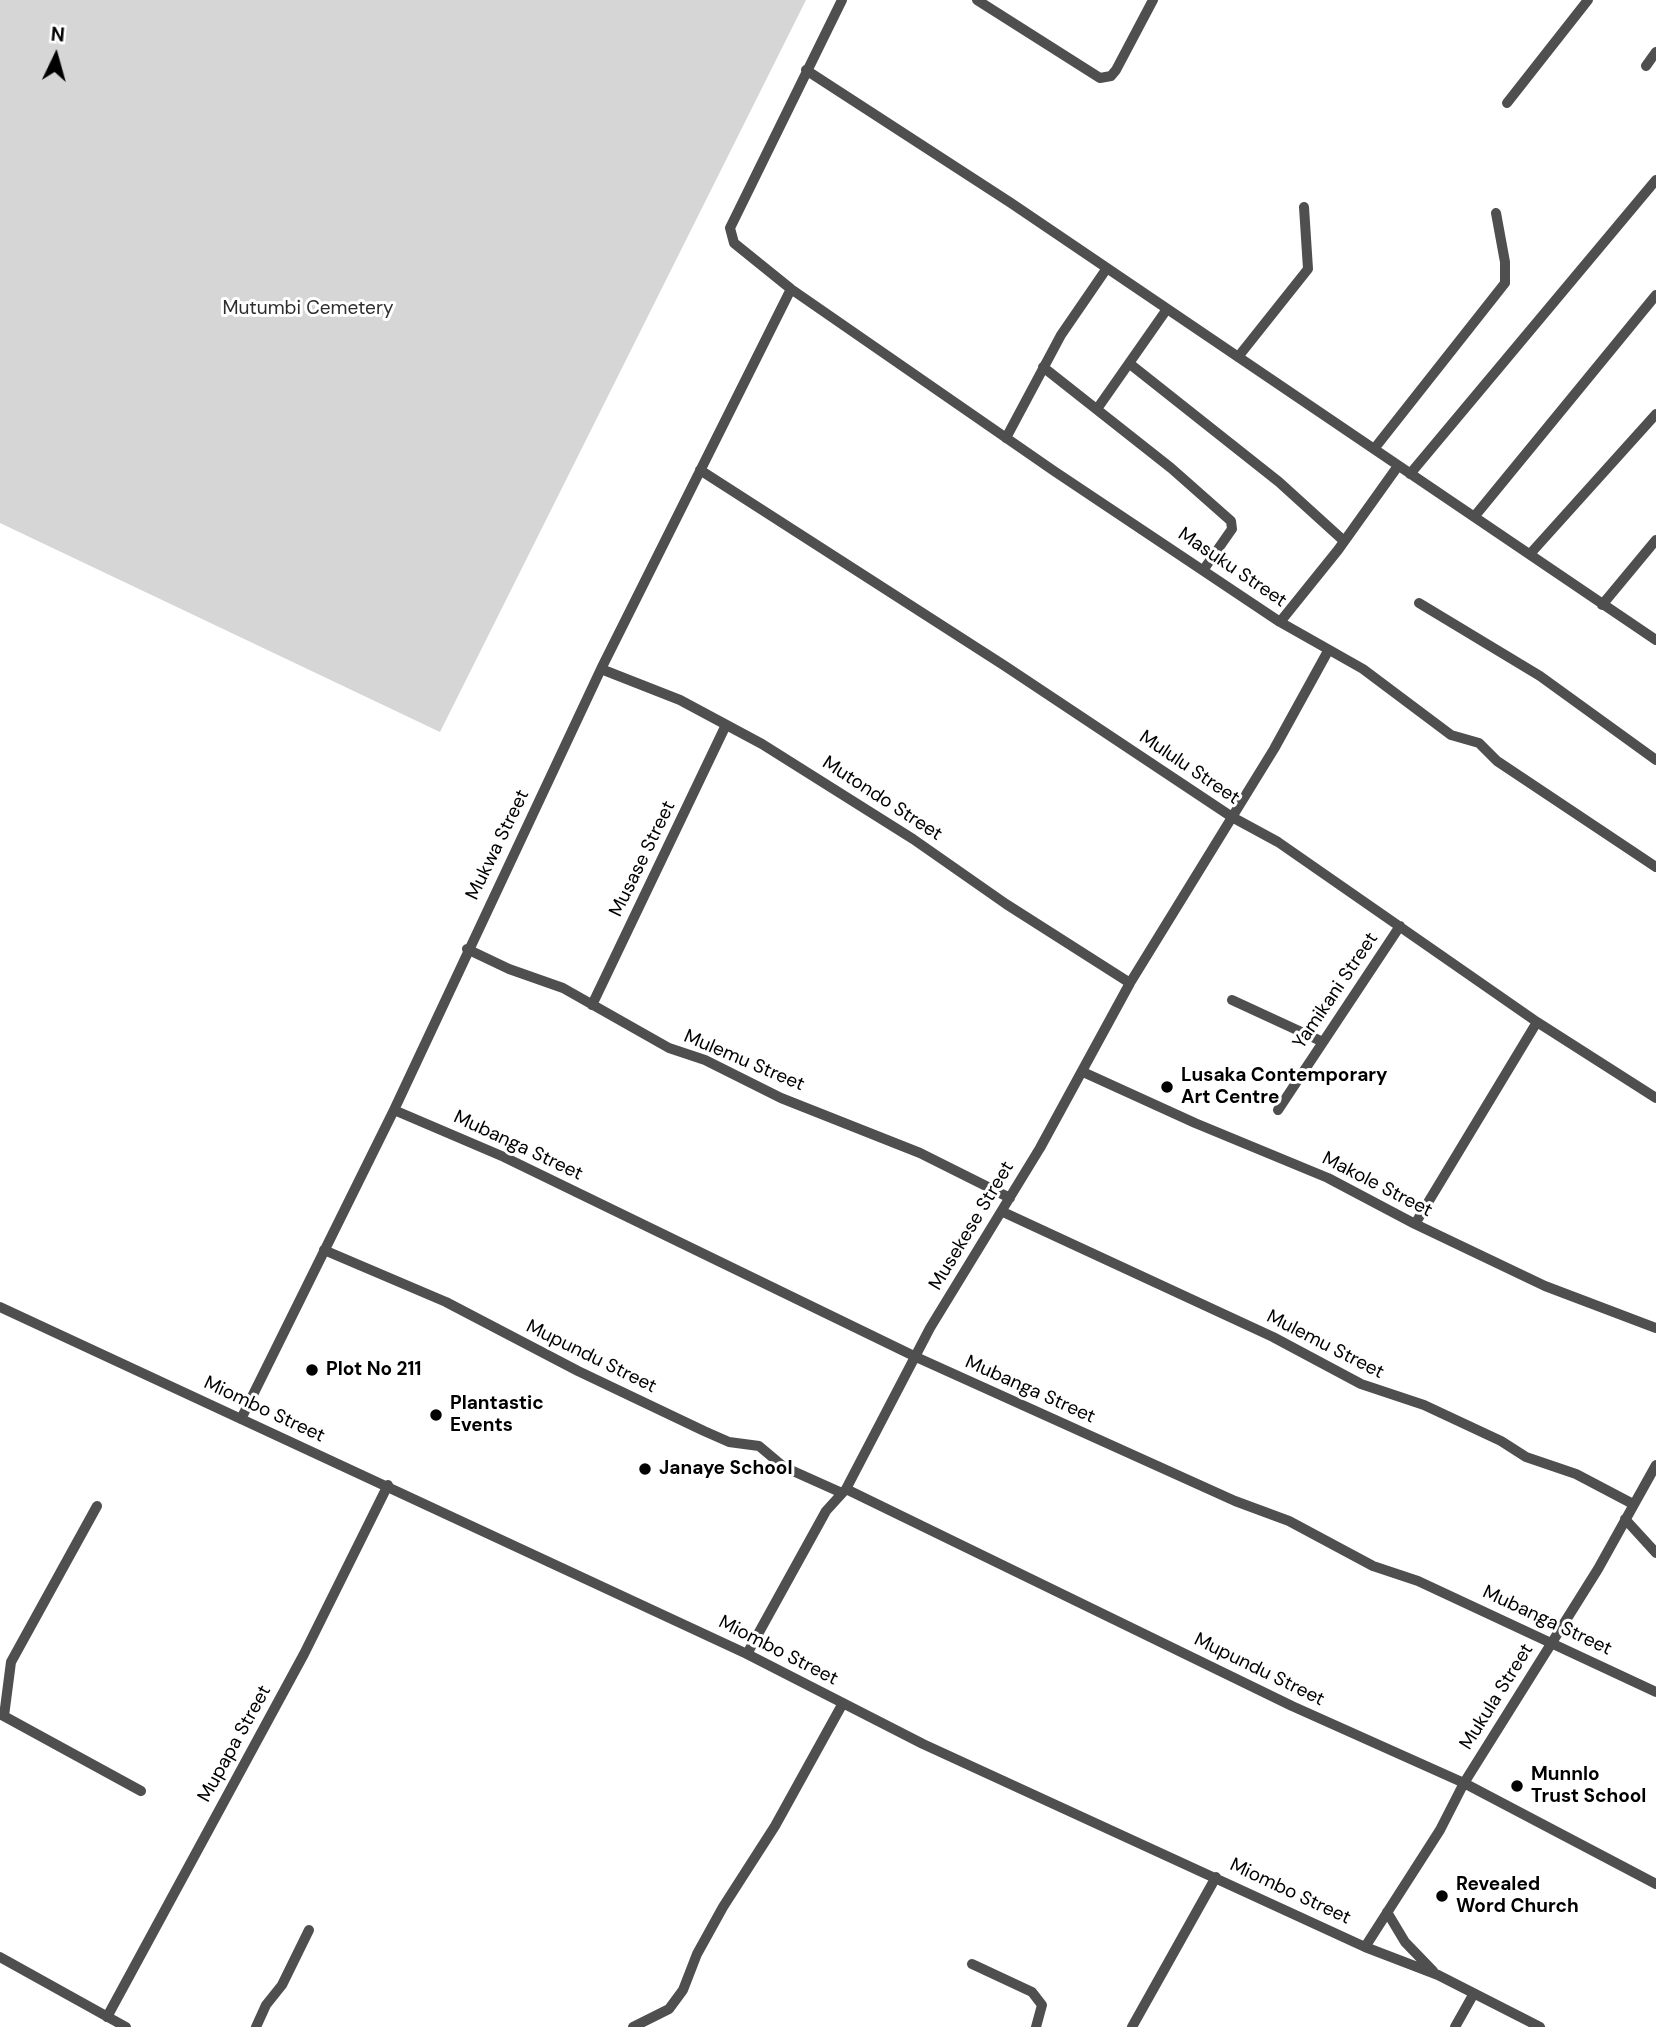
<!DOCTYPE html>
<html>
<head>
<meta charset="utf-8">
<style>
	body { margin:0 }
	#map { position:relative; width:1656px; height:2027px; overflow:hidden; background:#fff; font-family:"DM Sans",sans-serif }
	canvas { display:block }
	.north { position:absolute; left:21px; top:21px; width:70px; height:70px; -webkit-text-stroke:5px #fff; paint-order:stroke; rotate:5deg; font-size:19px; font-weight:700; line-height:28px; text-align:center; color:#000 }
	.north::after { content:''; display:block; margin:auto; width:24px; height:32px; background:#000; clip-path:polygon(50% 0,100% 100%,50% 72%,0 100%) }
</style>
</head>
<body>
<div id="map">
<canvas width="1656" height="2027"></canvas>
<div class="north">N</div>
</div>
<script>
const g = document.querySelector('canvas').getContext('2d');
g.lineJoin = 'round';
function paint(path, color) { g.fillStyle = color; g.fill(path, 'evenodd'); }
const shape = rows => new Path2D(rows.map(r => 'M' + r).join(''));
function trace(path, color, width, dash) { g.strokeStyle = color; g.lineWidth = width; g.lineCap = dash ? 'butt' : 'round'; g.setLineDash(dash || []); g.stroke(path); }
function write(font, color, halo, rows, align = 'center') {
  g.font = font + ' "DM Sans",sans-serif'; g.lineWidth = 6; g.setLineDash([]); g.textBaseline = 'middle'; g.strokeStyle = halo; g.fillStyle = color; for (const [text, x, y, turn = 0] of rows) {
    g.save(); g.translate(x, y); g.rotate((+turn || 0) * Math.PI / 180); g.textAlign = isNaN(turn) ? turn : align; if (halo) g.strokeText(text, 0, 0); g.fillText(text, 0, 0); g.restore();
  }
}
paint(shape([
	[0,0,806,0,440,732,0,523]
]), '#d6d6d6');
trace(shape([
	[842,0,730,228,734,243,791,289,1054,471,1280,622,1363,669,1451,735,1479,743,1497,761,1656,867],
	[977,0,1100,78,1111,76,1116,70,1153,0],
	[1646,66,1656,52],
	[806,70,1011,203,1656,640],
	[1507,103,1588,0],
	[1238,357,1308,269,1304,207],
	[1130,364,1279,482,1344,541],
	[1043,367,1171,468,1231,521,1232,529,1204,569],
	[1097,409,1167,309],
	[1006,438,1061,335,1107,268],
	[1374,449,1505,283,1505,262,1496,213],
	[700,470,1005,666,1232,817,1278,842,1537,1022,1656,1098],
	[1410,474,1656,180],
	[1474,517,1656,295],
	[1530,554,1656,414],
	[1419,603,1540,676,1656,760],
	[1602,605,1656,540],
	[1280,622,1338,550,1398,466],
	[601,669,680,700,762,744,913,839,1006,904,1130,983],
	[467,949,509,969,563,988,669,1048,705,1060,781,1098,920,1153,1010,1198],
	[1232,1000,1323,1042],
	[592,1005,725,727],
	[1083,1072,1195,1123,1328,1178,1415,1224,1545,1286,1656,1328],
	[394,1110,504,1157,916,1357,1235,1501,1289,1521,1373,1566,1418,1581,1656,1692],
	[1278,1110,1400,926],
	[1003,1212,1273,1337,1361,1384,1424,1405,1501,1441,1526,1457,1576,1474,1633,1504],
	[1415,1224,1537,1022],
	[324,1250,446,1302,578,1371,704,1431,729,1442,759,1446,784,1467,842,1493],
	[0,1307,747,1654,923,1744,1365,1947,1438,1975,1540,2027],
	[241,1419,394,1110,601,669,791,289],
	[846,1489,1292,1706,1464,1783,1656,1884],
	[1625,1519,1656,1553],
	[747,1654,826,1511,846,1489,930,1328,1040,1148,1130,983,1274,749,1328,651],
	[0,1714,141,1791],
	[4,1716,11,1662,97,1506],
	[1387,1912,1405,1942,1433,1971],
	[1365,1947,1440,1830,1464,1783,1598,1569,1656,1465],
	[0,1957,126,2027],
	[972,1964,1032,1992,1042,2005,1036,2027],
	[107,2017,304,1654,388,1485],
	[256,2027,266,2005,282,1985,309,1930],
	[633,2027,669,2009,683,1990,697,1954,723,1907,775,1826,843,1703],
	[1132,2027,1216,1877],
	[1455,2027,1473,1995]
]), '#4f4f4f', 10);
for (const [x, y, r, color] of [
	[1167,1087,7,"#000"],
	[312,1370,7,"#000"],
	[436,1415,7,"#000"],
	[645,1469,7,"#000"],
	[1517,1786,7,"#000"],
	[1442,1896,7,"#000"]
]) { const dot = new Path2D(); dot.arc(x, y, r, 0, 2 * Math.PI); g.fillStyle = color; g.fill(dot); trace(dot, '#fff', 2.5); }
write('19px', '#2d2d2d', '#fff', [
	["Mutumbi Cemetery",308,309]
]);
write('19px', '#000', '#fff', [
	["Masuku Street",1232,568,34],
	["Mululu Street",1189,768,34],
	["Mutondo Street",882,799,33],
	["Mukwa Street",498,845,-64],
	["Musase Street",643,859,-64],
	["Yamikani Street",1336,991,-56],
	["Mulemu Street",744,1061,23],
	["Mubanga Street",518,1146,25],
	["Makole Street",1377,1185,27],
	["Musekese Street",972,1226,-59],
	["Mulemu Street",1325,1345,27],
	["Mupundu Street",591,1357,26],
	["Mubanga Street",1030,1390,24],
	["Miombo Street",264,1410,25],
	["Mubanga Street",1547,1621,25],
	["Miombo Street",778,1651,27],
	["Mupundu Street",1259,1670,26],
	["Mukula Street",1497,1697,-58],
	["Mupapa Street",235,1744,-61],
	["Miombo Street",1290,1892,25]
]);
write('bold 19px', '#000', '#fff', [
	["Lusaka Contemporary",1181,1076],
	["Art Centre",1181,1098],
	["Plot No 211",326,1370],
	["Plantastic",450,1404],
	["Events",450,1426],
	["Janaye School",659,1469],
	["Munnlo",1531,1775],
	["Trust School",1531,1797],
	["Revealed",1456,1885],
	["Word Church",1456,1907]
], 'left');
</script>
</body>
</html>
